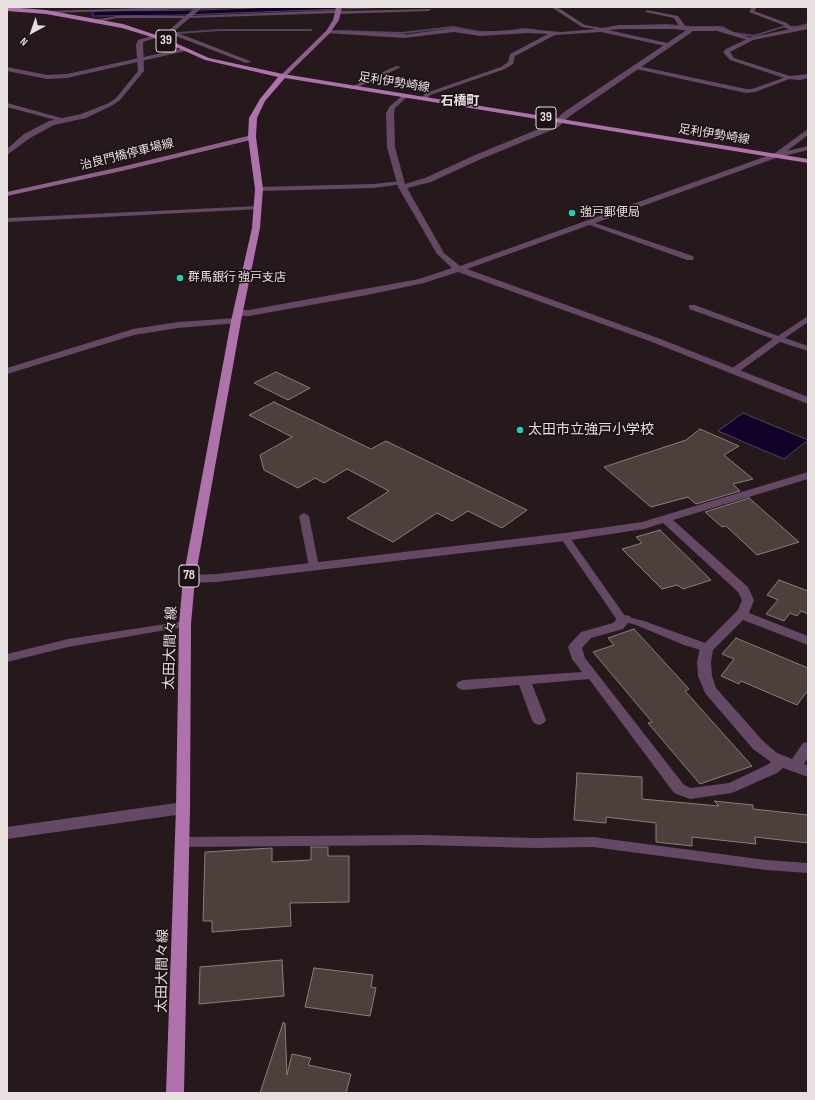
<!DOCTYPE html>
<html>
<head>
<meta charset="utf-8">
<style>
	body { margin:0 }
	#map { position:relative; width:815px; height:1100px; overflow:hidden; background:#25191c; font-family:"Sofia Sans Condensed",sans-serif }
	canvas { display:block }
	.frame { position:absolute; inset:0; border:8px solid #e8dfe1; pointer-events:none }
	.north { position:absolute; left:12px; top:12px; width:40px; height:40px; -webkit-text-stroke:3px #1b1013; paint-order:stroke; rotate:220deg; font-size:11px; font-weight:700; line-height:16px; text-align:center; color:#e8dfe1 }
	.north::after { content:''; display:block; margin:auto; width:14px; height:18px; background:#e8dfe1; clip-path:polygon(50% 0,100% 100%,50% 72%,0 100%) }
</style>
</head>
<body>
<div id="map">
<canvas width="815" height="1100"></canvas>
<div class="frame"></div>
<div class="north">N</div>
</div>
<script>
const g = document.querySelector('canvas').getContext('2d');
g.lineJoin = 'round';
function paint(path, color) { g.fillStyle = color; g.fill(path, 'evenodd'); }
const shape = rows => new Path2D(rows.map(r => 'M' + r).join(''));
function trace(path, color, width, dash) { g.strokeStyle = color; g.lineWidth = width; g.lineCap = dash ? 'butt' : 'round'; g.setLineDash(dash || []); g.stroke(path); }
function write(font, color, halo, rows, align = 'center') {
  g.font = font + ' "Sofia Sans Condensed","Noto Sans JP",sans-serif'; g.lineWidth = 3; g.setLineDash([]); g.textBaseline = 'middle'; g.strokeStyle = halo; g.fillStyle = color; for (const [text, x, y, turn = 0] of rows) {
    g.save(); g.translate(x, y); g.rotate((+turn || 0) * Math.PI / 180); g.textAlign = isNaN(turn) ? turn : align; if (halo) g.strokeText(text, 0, 0); g.fillText(text, 0, 0); g.restore();
  }
}
const water = shape([
	[274,7,393,7,182,15,92,16,94,11,203,10,274,7],
	[743,413,808,440,784,459,718,431,743,413]
]);
paint(water, '#100228');
trace(water, '#514460', 1);
paint(shape([
	[808,23,808,25,798,28,782,28,754,37,732,34,721,28,691,28,666,26,631,27,629,26,631,25,666,24,691,26,722,26,734,32,754,35,782,26,797,26,808,23],
	[453,26,480,31,493,31,495,32,493,33,480,33,453,28,402,34,338,32,336,31,338,30,402,32,453,26],
	[522,28,535,29,537,30,535,31,522,30,510,32,508,31,522,28],
	[219,29,311,29,313,30,311,31,219,31,178,34,176,33,178,32,219,29]
]), '#514460');
const building = shape([
	[276,372,310,388,288,400,254,383,276,372],
	[274,402,371,449,386,441,527,510,502,528,468,511,452,521,437,513,393,542,347,518,389,491,347,469,324,483,315,478,298,488,264,470,260,455,292,437,249,415,274,402],
	[700,429,739,446,724,455,753,479,733,484,740,491,696,504,688,497,651,507,604,467,686,440,700,429],
	[749,498,799,542,757,555,726,526,722,527,705,512,749,498],
	[660,530,711,580,683,589,677,585,662,589,622,549,642,543,636,537,660,530],
	[779,580,808,591,808,614,801,611,797,616,790,613,784,621,766,614,778,600,767,595,779,580],
	[634,629,689,689,685,691,752,766,700,784,648,723,652,722,593,652,614,645,608,638,634,629],
	[736,638,808,668,808,690,797,705,741,681,739,684,721,676,734,659,722,654,736,638],
	[577,773,642,777,642,799,719,806,714,801,753,805,753,809,808,815,808,843,755,837,756,844,692,837,692,846,656,842,656,823,606,817,606,823,574,820,577,773],
	[311,847,328,847,328,856,349,856,349,902,290,903,291,926,212,932,212,921,203,921,205,852,272,848,272,862,311,860,311,847],
	[282,960,284,996,199,1004,200,967,282,960],
	[314,968,373,975,371,987,376,988,370,1016,305,1007,314,968],
	[283,1023,285,1023,287,1075,292,1054,311,1058,308,1065,351,1074,346,1093,260,1093,283,1023]
]);
paint(building, '#4d3f3c');
trace(building, '#8c7d79', 1);
trace(shape([
	[441,7,453,7]
]), '#887e80', 1.5, [1, 1]);
paint(shape([
	[176,7,232,7,230,8,46,13,44,12,46,11,176,7],
	[551,7,557,7,585,25,602,28,619,25,679,26,674,18,645,12,647,10,678,16,686,27,718,27,754,39,751,41,717,31,691,31,674,29,619,29,608,30,672,44,673,45,670,47,601,32,555,35,515,56,513,64,505,69,430,95,425,100,421,100,420,99,426,93,501,67,508,62,510,54,548,34,528,33,480,36,454,32,404,38,401,36,402,35,454,28,480,32,528,29,561,32,596,29,582,27,551,7],
	[752,7,757,7,754,11,787,23,795,30,790,31,783,25,749,12,752,7],
	[431,9,429,11,338,14,336,13,189,18,117,18,97,22,94,20,117,16,189,16,339,10,341,11,431,9],
	[170,30,250,61,251,62,246,63,168,33,167,32,170,30],
	[184,48,186,49,186,51,67,78,47,79,7,71,7,67,47,75,67,74,184,48],
	[396,66,401,67,356,88,351,87,396,66],
	[638,66,746,89,752,89,789,76,792,78,755,92,746,93,636,69,636,67,638,66],
	[7,103,65,119,66,120,63,122,7,107,7,103],
	[401,181,403,182,403,184,374,188,259,191,256,189,259,187,374,184,401,181],
	[258,206,261,208,260,209,7,222,7,218,258,206],
	[589,221,693,256,694,258,693,260,687,260,587,224,586,223,589,221],
	[689,305,695,305,778,336,808,316,808,322,785,338,808,346,808,351,780,342,737,373,731,373,730,371,731,369,773,339,689,309,689,305],
	[304,513,309,516,319,567,314,570,309,567,299,516,304,513],
	[565,534,568,535,625,616,644,621,711,645,712,648,711,651,707,652,684,645,636,625,617,620,560,537,565,534],
	[185,621,189,622,190,624,189,626,68,647,7,662,7,654,68,639,185,621],
	[421,835,536,838,593,837,766,860,808,863,808,873,766,870,593,847,536,848,421,845,181,847,176,845,175,842,176,839,181,837,421,835]
]), '#654864');
paint(shape([
	[196,7,203,7,172,33,143,42,144,71,120,100,113,105,86,118,54,125,30,138,7,155,7,149,24,134,49,121,81,114,109,103,116,98,138,71,136,45,138,40,168,31,196,7],
	[808,25,808,29,753,40,730,52,734,58,790,76,808,74,808,78,800,80,787,79,730,60,723,52,726,49,749,38,808,25],
	[691,27,694,29,692,32,570,116,557,128,481,159,431,182,407,188,444,253,460,266,775,153,808,129,808,135,787,151,808,146,808,150,776,158,467,269,658,338,808,397,808,404,652,342,458,272,424,283,367,295,249,316,239,316,234,313,239,310,249,310,419,279,452,268,437,254,398,187,387,147,386,113,390,106,403,95,408,96,395,108,394,113,395,147,405,184,425,178,475,155,551,124,564,112,691,27],
	[328,30,404,34,407,36,404,38,326,33,326,31,328,30],
	[236,318,239,319,241,321,239,323,178,328,134,335,7,374,7,368,133,329,178,322,236,318],
	[808,472,808,479,673,520,748,587,754,600,749,613,808,636,808,645,743,620,713,650,711,662,712,676,716,688,763,741,777,753,792,759,803,743,808,742,808,758,804,764,808,766,808,777,783,768,777,773,732,793,690,799,674,793,589,679,532,684,546,720,544,723,539,725,534,723,532,720,519,685,463,690,458,688,456,685,458,682,463,680,582,672,572,659,568,647,570,644,581,632,613,623,620,616,625,615,630,616,631,619,623,629,591,638,582,648,585,658,684,785,691,788,729,783,767,765,771,762,753,749,705,693,698,676,697,662,700,648,738,610,742,600,738,592,663,523,644,529,565,541,217,582,189,583,185,582,183,579,185,576,189,575,217,574,565,533,642,522,808,472],
	[183,802,188,804,190,808,188,812,183,814,7,839,7,827,183,802]
]), '#654864');
paint(shape([
	[336,7,342,7,339,20,330,33,285,77,281,77,281,75,326,31,333,20,336,7],
	[252,135,256,137,255,139,126,170,7,196,7,192,125,166,252,135]
]), '#8f608c');
paint(shape([
	[7,7,46,10,123,24,162,37,209,58,283,74,808,159,808,163,285,78,265,101,257,118,256,137,263,189,260,228,241,321,195,579,191,624,190,808,184,1093,166,1093,176,808,179,624,183,579,231,321,252,228,255,189,248,137,249,118,260,99,278,77,205,60,158,39,122,28,46,14,7,11,7,7]
]), '#af72ac');
for (const [x, y, r, color] of [
	[572,213,4,"#18d5b2"],
	[180,278,4,"#18d5b2"],
	[520,430,4,"#18d5b2"]
]) { const dot = new Path2D(); dot.arc(x, y, r, 0, 2 * Math.PI); g.fillStyle = color; g.fill(dot); trace(dot, '#1b1013', 1.5); }
write('12px', '#e8dfe1', '#1b1013', [
	["足利伊勢崎線",394,83,9],
	["足利伊勢崎線",714,135,9],
	["治良門橋停車場線",127,155,-14]
]);
write('12px', '#e8dfe1', '#1b1013', [
	["強戸郵便局",580,213],
	["群馬銀行 強戸支店",188,278]
], 'left');
for (const [x, y, w] of [
	[166,41,20],
	[546,118,20],
	[189,576,20]
]) { const box = new Path2D(); box.roundRect(x - w / 2, y - 11, w, 22, 3); g.fillStyle = '#1b1013'; g.fill(box); trace(box, '#e8dfe1', 1); }
write('bold 13px', '#e8dfe1', null, [
	["39",166,41],
	["39",546,118],
	["78",189,576]
]);
write('bold 13px', '#e8dfe1', '#1b1013', [
	["石橋町",460,102]
]);
write('14px', '#e8dfe1', '#1b1013', [
	["太田市立強戸小学校",528,430]
], 'left');
write('14px', '#e8dfe1', '#1b1013', [
	["太田大間々線",171,648,-88],
	["太田大間々線",163,971,-89]
]);
</script>
</body>
</html>
